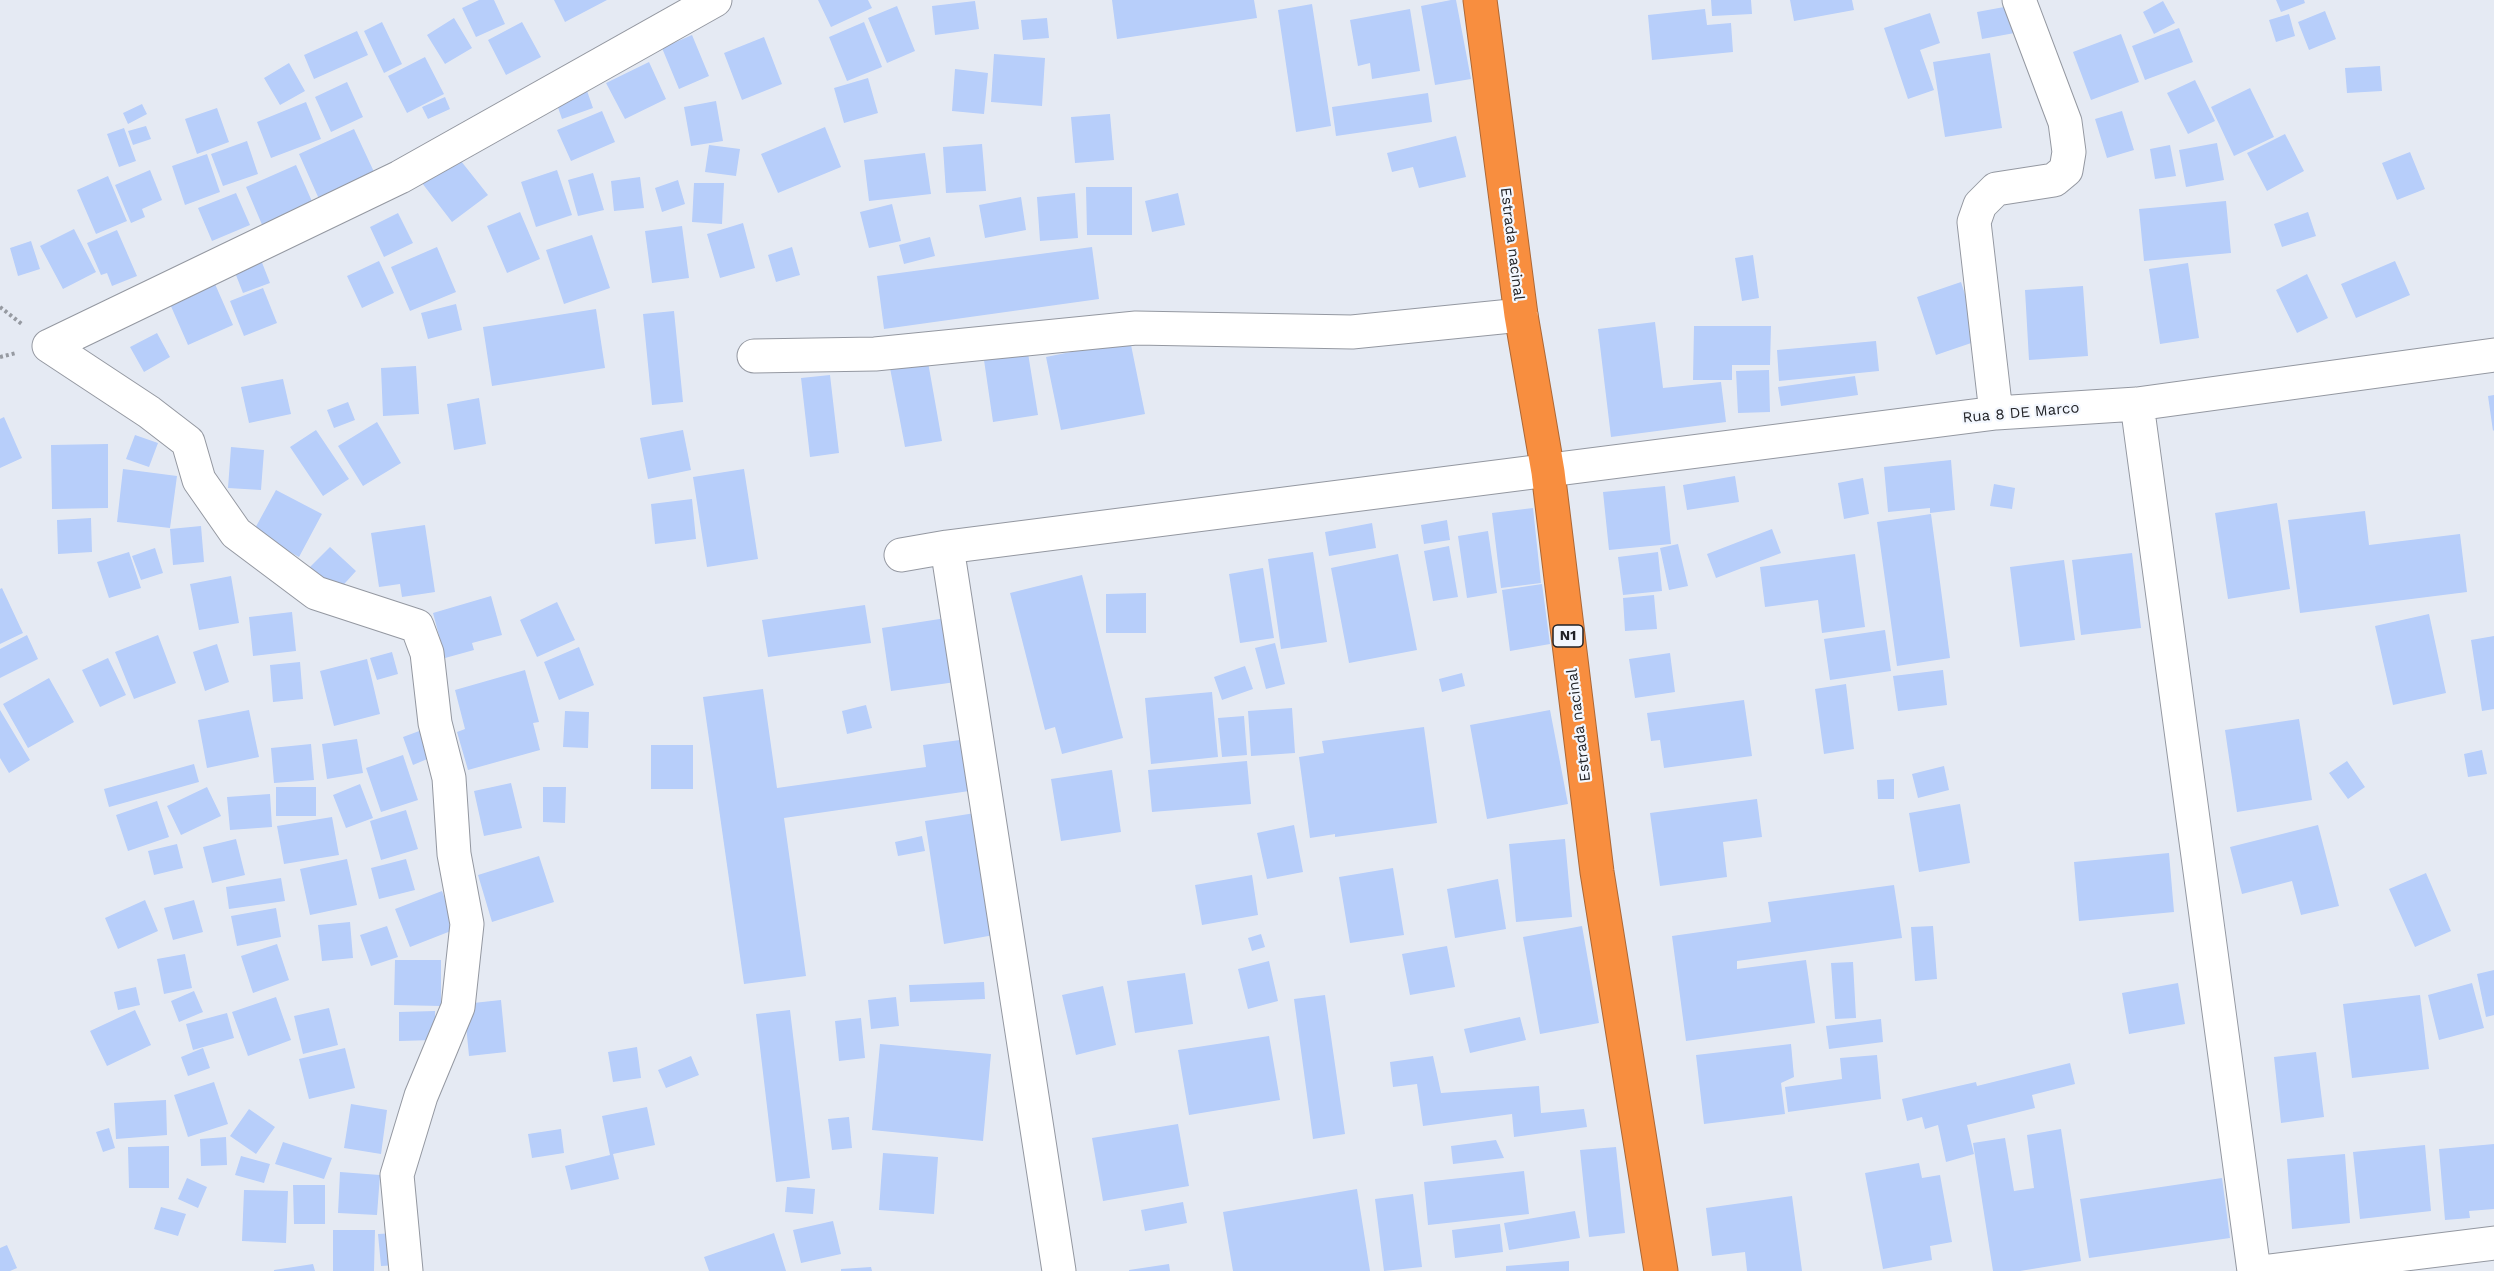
<!DOCTYPE html>
<html>
<head>
<meta charset="utf-8">
<style>
	body { margin:0 }
	canvas { display:block; background:#e5eaf3 }
</style>
</head>
<body>
<canvas width="2494" height="1271"></canvas>
<script>
const g = document.querySelector('canvas').getContext('2d');
g.lineJoin = 'round';
function paint(path, color) { g.fillStyle = color; g.fill(path, 'evenodd'); }
const shape = rows => new Path2D(rows.map(r => 'M' + r).join(''));
function trace(path, color, width, dash) { g.strokeStyle = color; g.lineWidth = width; g.lineCap = dash ? 'butt' : 'round'; g.setLineDash(dash || []); g.stroke(path); }
function write(font, color, halo, rows, align = 'center') {
  g.font = font + ' "Work Sans",sans-serif'; g.lineWidth = 4.5; g.setLineDash([]); g.textBaseline = 'middle'; g.strokeStyle = halo; g.fillStyle = color; for (const [text, x, y, turn = 0] of rows) {
    g.save(); g.translate(x, y); g.rotate((+turn || 0) * Math.PI / 180); g.textAlign = isNaN(turn) ? turn : align; if (halo) g.strokeText(text, 0, 0); g.fillText(text, 0, 0); g.restore();
  }
}
paint(shape([
	[479,0,494,0,505,24,476,37,462,8],
	[554,0,607,0,565,22],
	[818,0,868,0,872,8,831,27],
	[1112,0,1254,0,1257,18,1117,39],
	[1451,0,1456,0,1471,79,1435,85,1421,6],
	[1711,0,1751,0,1752,14,1712,16],
	[1790,0,1852,0,1854,10,1794,21],
	[2276,0,2304,0,2305,3,2281,12],
	[975,1,979,29,935,35,932,6],
	[2163,1,2175,23,2154,34,2143,12],
	[1312,4,1331,126,1296,132,1278,10],
	[2015,5,2020,32,1982,39,1977,12],
	[897,6,915,51,887,63,868,18],
	[1410,9,1420,71,1372,79,1370,63,1358,66,1350,20],
	[1705,9,1707,25,1731,23,1733,52,1652,60,1648,15],
	[2325,11,2336,39,2309,50,2298,22],
	[1930,13,1940,43,1920,50,1934,90,1908,99,1884,28],
	[2289,14,2295,36,2276,42,2269,20],
	[454,18,472,48,445,64,427,35],
	[1047,18,1049,38,1023,40,1021,20],
	[382,22,402,64,384,73,364,31],
	[522,22,541,57,506,75,488,40],
	[864,22,882,67,847,81,829,37],
	[2179,28,2193,62,2145,80,2132,46],
	[357,31,368,55,314,79,304,55],
	[2121,34,2139,82,2091,100,2073,52],
	[692,35,709,76,679,89,662,48],
	[764,37,782,84,742,100,724,53],
	[1990,53,2002,128,1945,137,1933,62],
	[994,54,1045,58,1042,106,991,102],
	[425,57,444,94,407,113,388,76],
	[649,62,666,99,625,119,606,83],
	[289,63,305,91,280,105,264,78],
	[2380,66,2382,91,2347,93,2345,68],
	[955,69,988,73,984,114,952,111],
	[868,78,878,113,844,123,834,88],
	[2195,80,2215,121,2188,134,2167,93],
	[347,82,363,117,331,132,315,97],
	[585,85,593,108,562,119,554,96],
	[2250,88,2274,137,2234,156,2211,107],
	[1428,93,1432,122,1336,136,1332,107],
	[445,97,450,109,428,119,422,107],
	[716,101,723,141,691,146,684,107],
	[306,102,321,139,271,158,257,122],
	[142,104,147,114,128,124,123,113],
	[217,108,229,142,197,154,185,119],
	[602,111,615,142,571,161,557,130],
	[2122,111,2134,150,2107,158,2095,119],
	[1110,114,1114,160,1075,163,1071,117],
	[146,126,151,139,133,145,128,131],
	[825,127,841,167,778,193,761,154],
	[124,128,136,161,119,167,107,134],
	[354,129,375,174,319,199,299,154],
	[2285,134,2304,171,2267,191,2247,153],
	[1456,136,1466,177,1419,188,1413,167,1392,172,1387,153],
	[247,141,258,174,223,186,211,154],
	[2217,143,2224,180,2186,187,2179,150],
	[982,144,986,191,946,193,943,147],
	[709,145,740,149,736,176,705,172],
	[2170,145,2176,176,2155,179,2150,149],
	[2410,152,2425,189,2397,200,2382,163],
	[925,153,931,194,869,201,864,160],
	[207,154,220,192,185,205,172,166],
	[457,156,488,195,452,222,422,183],
	[296,165,314,206,263,227,246,187],
	[150,170,162,200,142,209,145,217,131,223,115,185],
	[557,170,572,215,536,227,521,182],
	[593,173,604,210,578,216,568,180],
	[108,176,127,221,96,234,77,190],
	[640,177,644,208,614,211,611,181],
	[678,180,685,204,662,212,655,188],
	[694,183,724,183,722,224,692,222],
	[1086,187,1132,187,1132,235,1087,235],
	[236,193,250,225,212,241,198,208],
	[1075,193,1078,238,1040,241,1037,197],
	[1178,193,1185,225,1152,232,1145,201],
	[1021,197,1026,230,985,238,979,205],
	[2226,201,2231,253,2144,261,2139,209],
	[892,204,901,241,869,248,860,212],
	[520,212,540,259,507,273,487,226],
	[2308,212,2316,236,2282,247,2274,224],
	[398,213,413,243,384,257,370,227],
	[743,223,755,268,720,278,707,234],
	[682,226,689,278,652,283,645,231],
	[74,229,96,272,63,289,40,246],
	[117,230,137,276,112,286,107,273,101,275,87,243],
	[592,235,610,288,564,304,546,250],
	[930,237,935,256,904,264,899,245],
	[31,241,40,269,18,276,10,248],
	[437,247,456,292,410,311,391,267],
	[792,247,800,275,776,282,768,255],
	[1092,247,1099,299,884,329,877,276],
	[1753,255,1759,298,1742,301,1735,258],
	[261,260,270,283,243,293,234,270],
	[379,261,394,293,362,308,347,276],
	[2395,261,2410,295,2356,318,2341,284],
	[2188,263,2199,338,2160,344,2149,269],
	[2307,274,2328,318,2297,333,2276,290],
	[1961,282,1980,340,1936,355,1917,297],
	[215,284,233,325,188,345,170,304],
	[2083,286,2088,356,2029,360,2025,290],
	[263,288,277,323,244,336,230,301],
	[456,304,462,330,428,339,421,313],
	[596,309,605,368,492,386,483,327],
	[674,311,683,402,652,405,643,314],
	[1655,322,1663,388,1721,382,1726,422,1611,437,1598,329],
	[1694,326,1771,326,1770,365,1732,365,1732,380,1693,380],
	[157,333,170,357,144,372,130,347],
	[1130,340,1145,414,1061,430,1046,357],
	[1876,341,1879,371,1779,381,1777,350],
	[1028,353,1038,415,993,422,984,360],
	[928,362,942,441,905,447,890,368],
	[416,366,419,414,383,416,381,368],
	[1769,370,1770,412,1738,413,1736,371],
	[830,375,839,453,810,457,801,378],
	[1855,376,1858,395,1781,406,1778,387],
	[283,379,291,414,249,423,241,387],
	[2494,395,2494,430,2493,431,2488,396],
	[479,398,486,444,454,450,447,404],
	[348,402,355,420,334,428,327,410],
	[4,417,22,458,0,468,0,419],
	[377,422,401,463,363,486,338,446],
	[316,430,349,479,323,496,290,447],
	[683,430,691,470,648,479,640,438],
	[135,435,158,443,149,467,126,459],
	[108,444,108,508,52,509,51,445],
	[231,447,264,450,261,490,228,488],
	[1951,460,1955,510,1930,513,1930,508,1888,512,1884,467],
	[123,469,177,476,170,528,117,522],
	[744,469,758,559,707,567,693,477],
	[1735,476,1739,502,1687,510,1683,485],
	[1863,478,1869,514,1844,519,1838,483],
	[1994,484,2015,488,2012,509,1990,506],
	[1665,486,1671,544,1609,550,1603,492],
	[276,490,322,514,299,557,253,532],
	[692,499,696,539,655,544,651,504],
	[2277,503,2290,589,2228,599,2215,513],
	[1533,508,1541,583,1501,588,1492,513],
	[2365,511,2369,545,2460,534,2467,592,2300,613,2288,520],
	[1931,514,1950,658,1897,666,1877,522],
	[91,518,92,552,58,554,57,520],
	[1447,520,1450,540,1424,544,1421,525],
	[1372,523,1376,548,1329,556,1325,532],
	[425,525,435,592,402,597,400,584,379,587,371,533],
	[201,526,204,562,173,565,170,529],
	[1772,529,1781,553,1716,578,1707,554],
	[1488,531,1497,593,1467,598,1458,536],
	[1678,544,1688,586,1669,590,1660,548],
	[1449,546,1458,597,1433,601,1424,551],
	[330,547,356,571,336,593,309,568],
	[155,548,163,573,141,580,132,556],
	[129,552,141,588,109,598,97,562],
	[1313,552,1327,642,1281,649,1268,559],
	[1658,552,1662,591,1623,595,1618,557],
	[2132,553,2141,628,2081,635,2072,560],
	[1398,554,1417,650,1349,663,1331,568],
	[1855,554,1865,627,1822,633,1818,600,1765,607,1760,567],
	[2064,560,2075,640,2020,647,2010,567],
	[1263,568,1274,638,1240,643,1229,574],
	[1082,575,1123,738,1062,754,1055,727,1045,730,1010,593],
	[231,576,239,623,199,630,190,584],
	[1542,584,1550,644,1510,651,1502,590],
	[2,588,23,633,0,644,0,589],
	[1146,593,1146,633,1106,633,1106,594],
	[1654,595,1657,629,1625,631,1623,598],
	[491,596,502,635,472,643,474,650,445,658,433,613],
	[557,602,575,640,537,657,520,620],
	[865,605,871,643,768,657,762,620],
	[292,612,296,651,253,656,249,617],
	[2429,614,2446,693,2393,705,2375,626],
	[946,618,956,682,891,691,882,628],
	[1885,630,1891,671,1830,680,1824,639],
	[27,635,38,659,0,678,0,649],
	[158,635,176,683,134,699,115,652],
	[2494,636,2494,709,2482,711,2471,640],
	[1275,643,1285,684,1266,689,1255,648],
	[217,644,229,682,205,691,193,652],
	[579,647,594,685,559,700,544,662],
	[392,652,398,674,377,680,370,658],
	[1670,653,1675,692,1635,698,1629,659],
	[108,658,126,695,100,707,82,670],
	[367,659,380,714,334,726,320,671],
	[300,662,303,699,273,702,270,665],
	[1245,666,1253,689,1222,700,1214,677],
	[525,670,539,722,533,723,540,750,468,770,457,732,465,729,455,690],
	[1943,670,1947,705,1898,711,1893,676],
	[1462,673,1465,686,1442,692,1439,679],
	[49,678,74,722,28,748,3,704],
	[1846,684,1854,749,1824,754,1815,689],
	[763,689,777,788,926,767,923,745,975,738,983,789,784,818,806,976,744,984,703,697],
	[1212,692,1218,757,1151,764,1145,698],
	[1744,700,1752,756,1664,768,1660,740,1651,741,1647,713],
	[866,705,872,728,847,734,842,711],
	[1292,708,1295,753,1251,756,1248,711],
	[0,710,30,760,9,773,0,758],
	[249,710,259,757,207,768,198,720],
	[1550,710,1568,804,1487,819,1470,725],
	[565,711,589,712,588,748,563,747],
	[1244,716,1247,755,1222,757,1218,718],
	[2299,719,2312,800,2237,812,2225,730],
	[1424,727,1437,823,1335,837,1335,834,1310,838,1299,757,1324,753,1322,741],
	[422,730,432,757,413,765,403,737],
	[357,739,363,773,327,779,322,744],
	[311,744,314,780,274,783,271,748],
	[651,745,693,745,693,789,651,789],
	[2482,750,2487,774,2468,777,2464,754],
	[403,755,418,800,381,812,366,768],
	[1247,761,1251,804,1152,812,1148,770],
	[2347,761,2365,787,2348,799,2329,773],
	[194,764,199,782,109,807,104,789],
	[1944,766,1949,790,1918,798,1912,774],
	[1112,770,1121,832,1061,841,1051,779],
	[1894,779,1894,799,1878,799,1877,780],
	[511,783,522,828,484,836,474,791],
	[360,784,373,818,346,828,333,795],
	[207,787,221,816,181,835,167,806],
	[276,787,316,787,316,816,276,816],
	[543,787,566,787,565,823,543,822],
	[270,794,272,827,230,830,227,797],
	[1757,799,1762,837,1723,842,1727,877,1660,886,1650,813],
	[157,801,169,837,128,851,116,815],
	[1960,804,1970,863,1919,872,1909,813],
	[406,810,418,849,381,860,370,821],
	[975,813,994,935,944,944,925,821],
	[332,817,339,855,284,864,277,826],
	[1294,825,1303,872,1267,879,1257,833],
	[2318,825,2339,906,2301,915,2292,881,2242,894,2230,847],
	[922,836,925,851,898,856,895,842],
	[236,839,245,875,212,883,203,847],
	[1565,839,1572,917,1516,922,1509,844],
	[177,844,183,868,154,875,148,851],
	[2169,853,2174,912,2079,921,2074,862],
	[539,856,554,902,492,922,478,875],
	[347,859,357,905,310,915,300,869],
	[406,859,415,890,379,899,371,868],
	[1393,868,1404,935,1350,943,1339,877],
	[2426,873,2451,931,2415,947,2389,889],
	[1252,875,1258,915,1202,925,1195,885],
	[281,878,285,901,229,909,226,887],
	[1498,879,1506,929,1455,938,1447,889],
	[1894,885,1902,938,1737,961,1737,969,1806,960,1815,1023,1686,1041,1672,936,1771,922,1768,902],
	[442,891,456,929,410,947,395,909],
	[145,900,158,931,118,949,105,918],
	[194,900,203,932,173,940,164,908],
	[276,908,281,937,237,946,231,916],
	[350,922,353,958,322,961,318,925],
	[387,926,398,957,371,966,360,935],
	[1582,926,1599,1023,1540,1034,1523,937],
	[1933,926,1937,979,1915,981,1911,927],
	[1261,934,1265,947,1252,951,1248,938],
	[277,944,289,980,253,993,241,956],
	[1447,946,1455,987,1410,995,1402,954],
	[185,954,192,988,164,994,157,959],
	[395,960,441,960,441,1006,394,1005],
	[1269,961,1278,1001,1248,1009,1238,969],
	[1853,962,1856,1018,1835,1019,1831,963],
	[2494,970,2494,1015,2486,1017,2477,974],
	[1185,973,1193,1024,1135,1033,1127,981],
	[984,982,985,999,910,1002,909,985],
	[2178,983,2185,1024,2129,1034,2122,993],
	[2472,983,2484,1028,2439,1040,2428,995],
	[1103,986,1116,1045,1076,1055,1062,995],
	[136,987,140,1005,118,1010,114,992],
	[194,991,203,1012,179,1022,171,1001],
	[1325,995,1345,1134,1313,1139,1294,999],
	[2420,995,2429,1069,2352,1078,2343,1004],
	[276,997,291,1040,248,1056,232,1012],
	[896,997,899,1026,871,1029,868,1000],
	[501,1000,506,1052,469,1056,464,1004],
	[329,1008,338,1045,303,1054,294,1016],
	[135,1010,151,1045,107,1066,90,1031],
	[790,1010,810,1178,776,1182,756,1014],
	[435,1011,435,1040,399,1041,399,1012],
	[227,1013,234,1038,193,1050,186,1024],
	[1520,1017,1526,1040,1470,1053,1464,1029],
	[861,1018,865,1058,839,1061,835,1021],
	[1881,1019,1883,1042,1829,1049,1826,1026],
	[1269,1036,1280,1100,1189,1115,1178,1050],
	[880,1044,991,1054,983,1141,872,1130],
	[1791,1044,1794,1077,1781,1083,1785,1114,1704,1124,1696,1055],
	[637,1047,641,1078,613,1082,608,1052],
	[203,1048,210,1068,188,1076,181,1057],
	[345,1048,355,1088,309,1099,299,1059],
	[2316,1052,2324,1117,2281,1123,2274,1057],
	[1877,1055,1881,1099,1788,1112,1785,1087,1842,1079,1840,1058],
	[691,1056,699,1075,666,1088,658,1070],
	[1433,1056,1441,1093,1539,1086,1541,1113,1584,1109,1587,1127,1514,1137,1512,1114,1423,1126,1417,1084,1393,1087,1390,1062],
	[2070,1063,2075,1084,2032,1095,2035,1108,1967,1125,1974,1154,1946,1162,1938,1125,1925,1129,1922,1117,1907,1121,1902,1099,1976,1082,1977,1086],
	[214,1082,228,1124,188,1137,174,1095],
	[166,1100,167,1135,116,1139,114,1103],
	[351,1104,387,1110,381,1154,344,1148],
	[647,1107,655,1145,613,1154,619,1179,571,1190,565,1166,610,1155,602,1116],
	[249,1109,275,1127,256,1154,230,1136],
	[849,1117,852,1148,832,1150,828,1119],
	[1178,1124,1189,1186,1103,1201,1092,1138],
	[109,1128,115,1148,103,1152,96,1132],
	[561,1129,564,1153,532,1158,528,1134],
	[2061,1129,2081,1261,2020,1271,1993,1271,1973,1143,2005,1138,2014,1191,2034,1188,2027,1135],
	[226,1137,227,1165,201,1166,200,1139],
	[1496,1140,1504,1158,1453,1164,1451,1146],
	[283,1142,332,1158,324,1179,275,1164],
	[2494,1144,2494,1209,2469,1211,2470,1218,2445,1220,2439,1149],
	[2425,1145,2431,1211,2360,1219,2353,1152],
	[169,1146,169,1188,129,1188,128,1147],
	[1616,1147,1625,1233,1589,1237,1580,1150],
	[883,1153,938,1157,934,1214,879,1210],
	[2345,1154,2350,1223,2292,1229,2287,1159],
	[241,1156,270,1164,264,1183,235,1175],
	[1919,1163,1922,1178,1940,1175,1952,1242,1930,1246,1932,1260,1883,1269,1865,1173],
	[1524,1171,1529,1214,1428,1225,1424,1182],
	[340,1172,380,1175,377,1215,338,1213],
	[187,1178,207,1187,198,1208,178,1199],
	[2222,1178,2230,1238,2089,1258,2080,1199],
	[293,1185,325,1185,325,1224,294,1224],
	[787,1187,815,1189,813,1214,785,1212],
	[1357,1189,1370,1271,1233,1271,1223,1212],
	[244,1190,288,1191,286,1243,242,1241],
	[1413,1194,1422,1267,1384,1271,1375,1199],
	[1792,1196,1802,1271,1747,1271,1745,1252,1712,1256,1706,1208],
	[1183,1202,1187,1223,1145,1231,1141,1210],
	[161,1207,186,1214,178,1236,154,1229],
	[1575,1211,1580,1238,1509,1250,1504,1223],
	[833,1221,841,1254,801,1263,793,1230],
	[1500,1224,1503,1252,1455,1258,1452,1230],
	[333,1230,375,1230,374,1271,333,1271],
	[396,1233,399,1265,381,1266,378,1234],
	[774,1233,786,1271,709,1271,704,1257],
	[7,1245,17,1268,10,1271,0,1271,0,1248],
	[1569,1261,1569,1271,1506,1271,1506,1266],
	[313,1264,315,1271,274,1271,274,1270],
	[1169,1264,1170,1271,1129,1271,1129,1270],
	[871,1267,872,1271,841,1271,841,1269]
]), '#b7cefa');
const minor = shape([
	[49,346,149,412,188,442,199,480,236,533,316,593,417,626,427,653,435,723,449,778,454,854,467,924,458,1007,421,1096,397,1175,406,1271],
	[49,346,400,177,715,0],
	[754,356,875,354,1136,328,1352,332,1521,315],
	[2137,404,2254,1271],
	[1996,413,1974,222,1980,205,1996,189,2054,180,2066,170,2069,152,2065,122,2019,0],
	[901,555,947,547],
	[1059,1271,947,547,1996,413,2137,404,2494,355],
	[2269,1271,2494,1243]
]);
const highway = shape([
	[1480,0,1521,315,1548,472,1597,872,1661,1271]
]);
trace(minor, '#9498a1', 35);
trace(highway, '#ad6836', 35);
trace(shape([
	[0,307,23,325],
	[0,357,16,353]
]), '#969aa1', 4, [3, 3]);
trace(minor, '#fff', 33);
trace(highway, '#f88e3f', 33);
for (const [x, y, w] of [
	[1568,636,30]
]) { const box = new Path2D(); box.roundRect(x - w / 2, y - 11, w, 22, 4.5); g.fillStyle = '#f3f7fe'; g.fill(box); trace(box, '#212226', 1.5); }
write('bold 14px', '#212226', null, [
	["N1",1568,636]
]);
write('15px', '#212226', '#f3f7fe', [
	["Estrada nacinal",1512,244,83],
	["Rua 8 DE Marco",2021,413,-5],
	["Estrada nacinal",1579,725,-97]
]);
</script>
</body>
</html>
